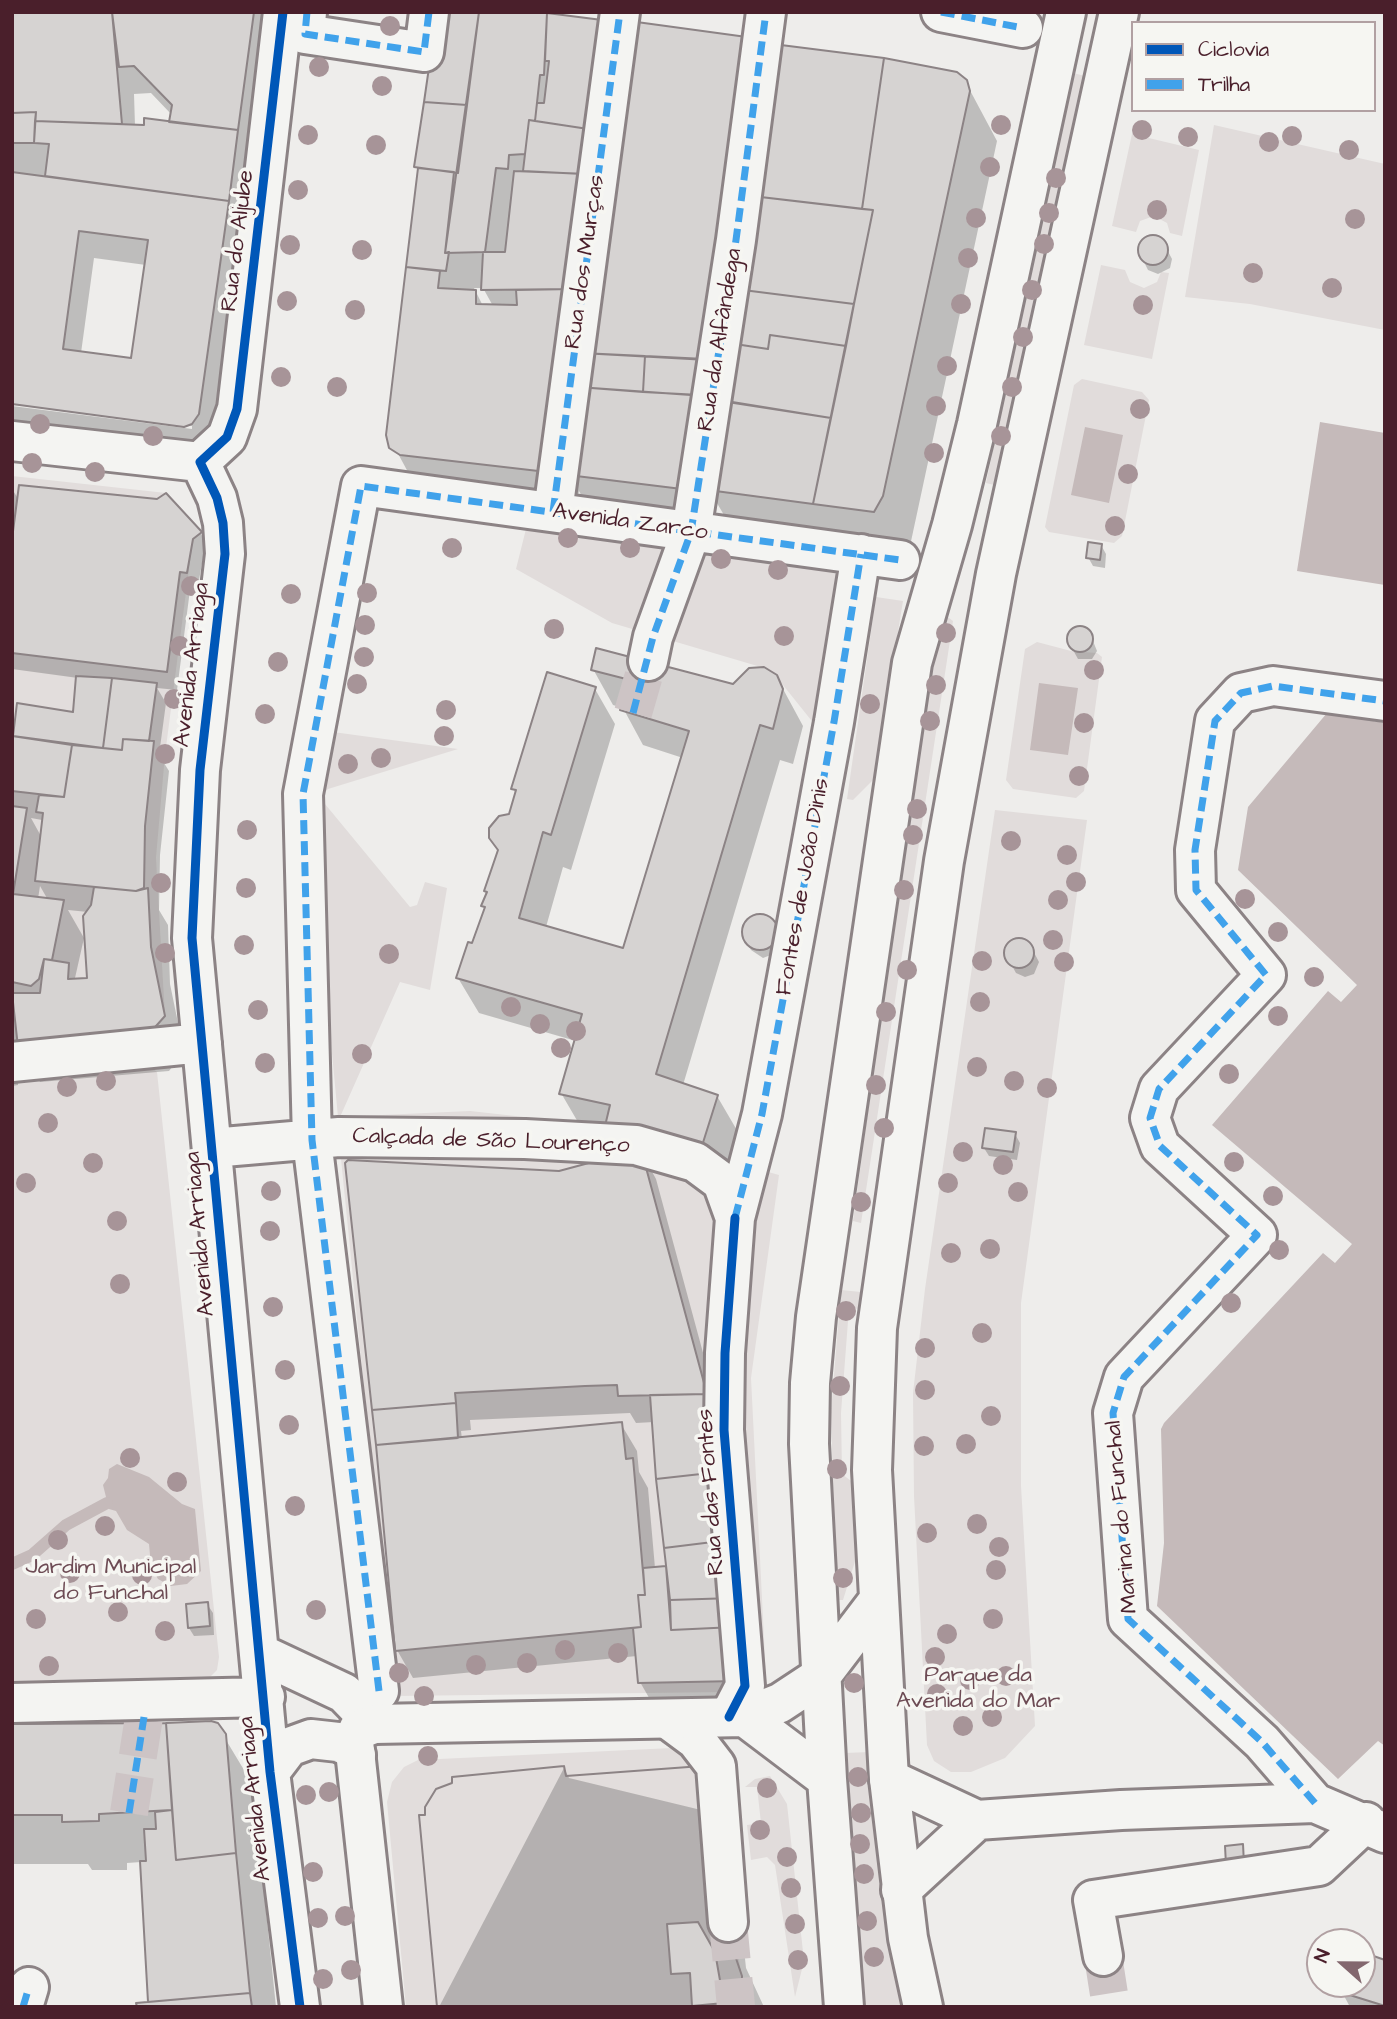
<!DOCTYPE html>
<html>
<head>
<meta charset="utf-8">
<style>
	body { margin:0 }
	#map { position:relative; width:1397px; height:2019px; overflow:hidden; background:#eeedeb; font-family:"Architects Daughter",sans-serif }
	canvas { display:block }
	.frame { position:absolute; inset:0; border:14px solid #4a1f2b; pointer-events:none }
	.legend { position:absolute; left:1131px; top:21px; width:245px; height:91px; box-sizing:border-box; background:#f6f6f2; border:2px solid #b1a0a2; margin:0; padding:9px 12px; list-style:none; font-size:21px; color:#4a1f2b }
	.legend li { display:flex; align-items:center; gap:14px; height:35px }
	.legend b { width:35px; border:2px solid #b1a0a2 }
	.north { position:absolute; left:1306px; top:1928px; width:70px; height:70px; box-sizing:border-box; background:#f6f6f2; border:2px solid #b1a0a2; border-radius:50%; rotate:291deg; font-size:19px; font-weight:700; line-height:28px; text-align:center; color:#4a1f2b }
	.north::after { content:''; display:block; margin:auto; width:24px; height:32px; background:#83676e; clip-path:polygon(50% 0,100% 100%,50% 72%,0 100%) }
</style>
</head>
<body>
<div id="map">
<canvas width="1397" height="2019"></canvas>
<div class="frame"></div>
<ul class="legend">
<li><b style="height:9px;background:#0057b8"></b>Ciclovia</li>
<li><b style="height:9px;background:#40a2eb"></b>Trilha</li>
</ul>
<div class="north">N</div>
</div>
<script>
const g = document.querySelector('canvas').getContext('2d');
g.lineJoin = 'round';
function paint(path, color) { g.fillStyle = color; g.fill(path, 'evenodd'); }
const shape = rows => new Path2D(rows.map(r => 'M' + r).join(''));
function trace(path, color, width, dash) { g.strokeStyle = color; g.lineWidth = width; g.lineCap = dash ? 'butt' : 'round'; g.setLineDash(dash || []); g.stroke(path); }
function write(font, color, halo, rows, align = 'center') {
  g.font = font + ' "Architects Daughter",sans-serif'; g.lineWidth = 7; g.setLineDash([]); g.textBaseline = 'middle'; g.strokeStyle = halo; g.fillStyle = color; for (const [text, x, y, turn = 0] of rows) {
    g.save(); g.translate(x, y); g.rotate((+turn || 0) * Math.PI / 180); g.textAlign = isNaN(turn) ? turn : align; if (halo) g.strokeText(text, 0, 0); g.fillText(text, 0, 0); g.restore();
  }
}
paint(shape([
	[12,476,166,493,202,532,193,539,191,554,165,755,156,858,165,1016,148,1035,12,1048],
	[470,1111,605,1126,779,1175,751,1378,766,1679,732,1692,395,1696,337,1119,338,1117],
	[672,1748,685,1750,702,1766,742,1976,743,2007,406,2007,387,1802,392,1782,404,1767,418,1760]
]), '#e2dddc');
paint(shape([
	[1073,73,1085,76,994,485,986,483],
	[1214,125,1385,164,1385,330,1250,304,1185,297],
	[1132,134,1199,150,1182,236,1170,233,1167,223,1154,216,1140,221,1136,232,1112,226],
	[1101,265,1125,270,1130,282,1144,288,1157,282,1161,272,1169,273,1152,359,1084,345],
	[1082,379,1142,392,1149,400,1122,536,1114,543,1049,532,1045,527,1074,385],
	[531,509,861,554,823,735,771,670,612,623,516,569],
	[876,597,903,601,874,779,853,800,847,799],
	[945,615,953,621,861,1223,853,1221,882,1008,933,655],
	[1037,642,1071,651,1097,653,1102,657,1084,791,1076,798,1013,789,1006,780,1025,649],
	[333,732,458,749,328,789,322,795,325,804,410,907,417,905,425,882,447,888,430,990,400,982,340,1117,338,1117,325,979,322,795],
	[995,810,1087,820,1021,1303,1021,1486,1035,1726,1005,1758,971,1772,951,1772,934,1761,927,1745,914,1496,913,1393,925,1289],
	[150,1066,157,1072,219,1657,217,1670,208,1679,12,1682,12,1081],
	[841,1290,861,1292,860,1309,849,1308,841,1413,842,1474,855,1484,857,1555,843,1600,836,1600,831,1412],
	[870,1752,885,1927,903,2007,862,2007,845,1753],
	[770,1776,787,1804,804,1961,795,1997,775,1865,767,1857,751,1860,747,1825,761,1823,757,1787,745,1787,755,1779]
]), '#e1dcdb');
paint(shape([
	[1320,422,1385,433,1385,585,1297,571],
	[1085,427,1123,435,1109,503,1071,495],
	[1039,683,1078,688,1068,755,1030,750],
	[1327,713,1385,723,1385,1746,1378,1741,1338,1779,1157,1606,1164,1543,1161,1429,1164,1423,1323,1253,1335,1263,1352,1244,1212,1125,1328,991,1341,1002,1357,985,1238,870,1248,807],
	[117,1464,149,1477,182,1504,195,1509,201,1571,187,1584,171,1586,158,1579,151,1566,149,1544,127,1530,116,1511,109,1509,103,1485,108,1478,109,1469]
]), '#c5baba');
paint(shape([
	[12,12,268,12,214,442,208,451,12,429,12,406,192,429,192,426,12,402],
	[151,93,172,115,171,124,135,126,134,94],
	[94,258,146,265,133,360,81,353],
	[438,12,532,12,546,14,549,19,965,81,997,141,910,546,738,539,714,498,709,525,590,511,579,491,575,520,423,500,388,435,419,172,416,167],
	[474,288,483,288,493,306,483,306],
	[1152,237,1162,240,1172,259,1170,268,1158,274,1148,270,1139,252,1144,240],
	[12,489,19,500,157,501,166,496,201,534,211,552,203,558,197,591,190,590,177,690,157,688,166,703,159,755,169,771,160,855,159,910,168,925,170,984,184,1052,169,1071,40,1082,20,1047,18,1085,12,1086,12,737,15,738,18,705,74,714,78,678,12,669],
	[31,818,42,820,42,838],
	[40,886,48,900,38,899],
	[68,910,88,912,89,979,75,978,84,938],
	[1101,545,1106,554,1105,568,1093,566,1088,557],
	[1075,628,1087,630,1091,636,1097,651,1092,659,1078,659,1073,650,1068,637],
	[593,669,733,686,776,676,803,726,793,764,780,760,683,1085,717,1096,738,1132,721,1184,650,1168,656,1179,722,1423,752,1709,656,1710,640,1682,637,1656,413,1678,397,1650,378,1445,559,1173,624,1156,582,1129,561,1093,576,1041,479,1013,458,978,486,911,483,906,486,891,499,853,490,838,510,816,516,794,513,788,595,689,615,724,571,870,563,867,546,927,624,950,683,758,643,745,623,708,613,705],
	[630,1413,636,1423,654,1422,668,1567,655,1568,648,1488,639,1472,637,1451,621,1424,462,1439,461,1431,471,1430,470,1420],
	[761,915,768,918,776,930,776,953,763,958,751,950,743,934,748,920],
	[1020,940,1029,943,1039,962,1034,974,1025,977,1016,973,1006,955,1011,943],
	[1015,1134,1020,1143,1017,1160,989,1156,984,1148],
	[207,1604,213,1613,214,1635,194,1636,189,1628],
	[217,1725,253,1785,276,2007,138,2007,150,2004,141,1862,127,1863,127,1870,92,1870,88,1864,12,1864,12,1726],
	[564,1768,569,1778,730,1817,746,1968,764,2007,439,2007],
	[1362,1954,1385,1961,1385,2007,1350,2007,1342,1992,1345,1984,1362,1984]
]), '#0003');
trace(shape([
	[12,1564,32,1555,66,1525,107,1503]
]), '#c5baba', 12);
const building = shape([
	[12,12,112,12,122,124,35,121,36,112,12,113,12,12],
	[112,12,254,12,238,130,169,122,172,105,134,66,119,67,112,12],
	[437,12,479,12,467,105,424,102,437,12],
	[479,12,547,13,544,75,540,75,535,121,529,120,525,154,509,155,508,169,496,168,485,252,445,253,479,12],
	[547,13,610,21,595,130,535,121,537,103,544,103,549,61,545,61,547,13],
	[622,20,754,38,708,360,581,353,622,20],
	[773,44,884,58,862,209,752,196,773,44],
	[884,58,957,72,967,80,970,91,883,496,874,512,813,504,873,210,862,209,884,58],
	[424,102,467,105,458,173,414,167,424,102],
	[36,112,34,143,12,143,12,113,36,112],
	[144,118,238,130,229,201,45,176,49,144,34,143,35,121,144,125,144,118],
	[529,120,588,129,583,174,523,171,529,120],
	[418,168,454,172,445,253,449,252,446,271,406,267,418,168],
	[514,171,588,174,573,289,481,290,483,252,505,252,514,171],
	[12,172,229,201,199,414,192,424,184,427,12,404,12,172],
	[79,231,148,240,131,358,63,349,79,231],
	[752,196,873,210,854,304,743,290,752,196],
	'1138 250a15 15 0 1 1 30 0a15 15 0 1 1-30 0Z',
	[406,267,440,271,438,288,476,290,476,304,517,305,516,290,573,289,547,472,400,455,389,448,386,435,406,267],
	[743,290,854,304,846,346,770,335,768,349,735,344,743,290],
	[770,335,846,346,831,418,726,401,735,344,768,349,770,335],
	[581,353,645,356,643,392,578,387,581,353],
	[645,356,705,359,700,395,643,392,645,356],
	[578,387,705,396,690,490,568,475,578,387],
	[721,401,831,418,813,504,708,490,721,401],
	[19,485,157,499,166,493,202,532,193,539,187,573,180,572,167,672,12,653,12,539,19,485],
	[1088,542,1102,544,1100,560,1086,558,1088,542],
	'1067 639a13 13 0 1 1 26 0a13 13 0 1 1-26 0Z',
	[596,648,733,684,749,668,764,667,777,675,783,689,773,729,760,725,656,1074,718,1095,701,1149,605,1126,610,1105,559,1094,582,1014,456,978,468,942,472,943,485,907,481,906,487,892,484,891,498,850,489,838,489,828,499,816,509,814,516,790,511,789,547,672,596,687,551,835,543,832,519,918,623,948,689,731,620,710,630,680,591,670,596,648],
	[76,676,112,678,103,748,13,736,17,703,73,712,76,676],
	[112,678,157,683,149,741,123,739,122,750,103,748,112,678],
	[12,736,72,745,64,797,12,791,12,736],
	[123,739,154,741,145,826,144,888,136,891,35,881,43,813,36,812,39,795,64,797,72,745,122,750,123,739],
	[12,806,27,808,13,894,64,900,52,960,44,959,39,979,31,986,12,982,12,806],
	[94,887,136,891,148,888,151,947,165,1016,148,1035,18,1047,12,993,40,993,44,959,69,963,68,979,87,978,83,916,91,905,94,887],
	'742 932a18 18 0 1 1 36 0a18 18 0 1 1-36 0Z',
	'1004 953a15 15 0 1 1 30 0a15 15 0 1 1-30 0Z',
	[985,1128,1016,1132,1013,1152,982,1148,985,1128],
	[641,1149,707,1394,618,1396,617,1385,585,1386,455,1393,456,1403,372,1410,345,1163,348,1160,559,1171,641,1149],
	[707,1394,719,1472,656,1479,650,1395,707,1394],
	[456,1403,458,1438,376,1445,372,1410,456,1403],
	[622,1422,626,1459,633,1458,645,1595,638,1595,641,1627,395,1651,376,1445,622,1422],
	[719,1472,729,1540,664,1548,656,1479,719,1472],
	[729,1540,734,1598,670,1600,664,1548,729,1540],
	[666,1566,671,1630,735,1627,737,1681,638,1683,633,1628,641,1627,638,1595,645,1595,643,1568,666,1566],
	[734,1598,735,1627,671,1630,670,1600,734,1598],
	[208,1602,210,1626,188,1628,186,1604,208,1602],
	[211,1721,218,1723,226,1734,236,1853,176,1860,166,1723,211,1721],
	[166,1723,172,1810,99,1814,99,1821,62,1822,62,1815,12,1815,12,1724,166,1723],
	[564,1766,566,1776,702,1766,726,1929,742,1976,742,2007,437,2007,419,1815,425,1815,425,1807,436,1789,452,1783,452,1777,564,1766],
	[698,1922,715,1952,724,2003,692,2006,690,1973,671,1974,667,1924,698,1922],
	[564,1766,566,1776,702,1766,726,1929,742,1976,742,2007,437,2007,419,1815,425,1815,425,1807,436,1789,452,1783,452,1777,564,1766],
	[172,1810,176,1860,236,1853,250,1993,148,2002,140,1861,146,1861,144,1829,156,1829,155,1812,172,1810],
	[1243,1844,1244,1864,1226,1865,1225,1846,1243,1844],
	[1362,1952,1385,1960,1385,2006,1340,1992,1343,1984,1362,1984,1362,1952],
	[250,1993,252,2007,137,2007,136,2003,250,1993]
]);
paint(building, '#d6d3d2');
trace(building, '#8c8385', 2);
trace(shape([
	[633,713,648,661],
	[129,1813,144,1717],
	[728,1922,736,2007],
	[1103,1956,1111,2007]
]), '#cdc4c5', 38, [38, 19]);
const minor = shape([
	[307,12,305,34,424,52,429,12],
	[941,12,1023,28],
	[12,441,200,462],
	[200,462,217,498,223,523,225,554,200,770,192,938,270,1772,300,2007],
	[200,462,227,437,237,409,283,12],
	[553,512,620,12],
	[648,661,653,637,691,532,736,240,766,12],
	[1385,701,1273,686,1241,693,1215,721,1195,850,1196,890,1266,975,1159,1089,1150,1118,1160,1146,1257,1235,1124,1377,1113,1413,1128,1619,1262,1742,1315,1803,1385,1833],
	[12,1062,202,1043],
	[212,1148,339,1137,525,1139,636,1145,695,1162,722,1182,735,1218],
	[261,1654,344,1693,374,1724],
	[379,1691,312,1140,303,794,361,486,900,560],
	[12,1703,265,1697],
	[729,1717,745,1686,724,1430,725,1353,735,1218,762,1114,834,722,861,554],
	[669,1720,696,1740,716,1766,728,1922],
	[270,1772,289,1747,311,1739,338,1742,350,1747,356,1755],
	[889,1779,977,1820,1121,1810,1315,1803],
	[901,1890,977,1820],
	[1103,1956,1093,1900,1319,1866,1366,1822],
	[23,2007,29,1987]
]);
const major = shape([
	[745,1717,827,1779],
	[383,2007,354,1742,358,1730,374,1724,745,1717,780,1703,821,1676,878,1601],
	[844,2007,827,1779,809,1444,810,1383,816,1317,912,663,952,525,977,424,1066,12],
	[923,2007,908,1938,889,1779,872,1470,877,1328,944,861,996,574,1119,12]
]);
trace(minor, '#8c8385', 44);
trace(major, '#8c8385', 44);
trace(minor, '#f4f4f2', 38);
trace(major, '#f4f4f2', 38);
trace(shape([
	[307,12,305,34,424,52,429,12],
	[941,12,1023,28],
	[553,512,620,12],
	[633,713,653,637,691,532,736,240,766,12],
	[735,1218,762,1114,834,722,861,554],
	[379,1691,312,1140,303,794,361,486,900,560],
	[1315,1803,1262,1742,1128,1619,1113,1413,1124,1377,1257,1235,1160,1146,1150,1118,1159,1089,1266,975,1196,890,1195,850,1215,721,1241,693,1273,686,1385,701],
	[129,1813,144,1717],
	[23,2007,29,1987]
]), '#40a2eb', 7, [14, 7]);
trace(shape([
	[283,12,237,409,227,437,200,462,217,498,223,523,225,554,200,770,192,938,270,1772,300,2007],
	[729,1717,745,1686,724,1430,725,1353,735,1218]
]), '#0057b8', 9);
g.fillStyle = '#a79498';
for (const [x, y] of [
	[390,26],
	[319,67],
	[382,86],
	[1001,125],
	[1142,130],
	[308,135],
	[1292,136],
	[1188,137],
	[1269,142],
	[376,145],
	[1349,150],
	[990,167],
	[1056,178],
	[298,190],
	[1157,210],
	[1049,213],
	[976,218],
	[1355,219],
	[1044,244],
	[290,245],
	[362,250],
	[968,258],
	[1253,273],
	[1332,288],
	[1032,290],
	[287,301],
	[961,304],
	[1143,305],
	[355,310],
	[1023,337],
	[947,366],
	[281,377],
	[337,387],
	[1012,387],
	[936,406],
	[1140,409],
	[40,424],
	[153,436],
	[1001,436],
	[934,453],
	[32,463],
	[95,472],
	[1128,474],
	[1115,526],
	[568,538],
	[452,548],
	[630,548],
	[721,559],
	[778,570],
	[191,586],
	[367,593],
	[291,594],
	[365,625],
	[554,629],
	[946,633],
	[784,636],
	[180,646],
	[364,657],
	[278,662],
	[1094,670],
	[357,684],
	[936,685],
	[174,699],
	[870,704],
	[446,710],
	[265,714],
	[930,721],
	[1084,723],
	[444,736],
	[165,754],
	[381,758],
	[348,764],
	[1079,776],
	[917,809],
	[247,830],
	[913,835],
	[1011,841],
	[1067,855],
	[1076,882],
	[161,883],
	[246,888],
	[904,890],
	[1245,899],
	[1058,900],
	[1278,932],
	[1053,940],
	[244,945],
	[165,953],
	[389,954],
	[982,961],
	[1064,962],
	[907,970],
	[1314,977],
	[980,1002],
	[511,1007],
	[258,1010],
	[886,1012],
	[1278,1016],
	[540,1024],
	[576,1031],
	[561,1048],
	[362,1054],
	[265,1063],
	[977,1067],
	[1229,1074],
	[106,1081],
	[1014,1081],
	[876,1085],
	[67,1087],
	[1047,1088],
	[48,1123],
	[884,1128],
	[963,1152],
	[1234,1162],
	[93,1163],
	[1003,1165],
	[26,1183],
	[948,1183],
	[271,1191],
	[1018,1192],
	[1273,1196],
	[861,1202],
	[117,1221],
	[270,1231],
	[990,1249],
	[1279,1250],
	[951,1253],
	[120,1284],
	[1231,1303],
	[273,1307],
	[846,1311],
	[982,1333],
	[925,1348],
	[285,1370],
	[840,1386],
	[925,1390],
	[991,1416],
	[289,1425],
	[966,1444],
	[924,1446],
	[130,1458],
	[837,1469],
	[177,1482],
	[295,1506],
	[977,1524],
	[105,1526],
	[927,1533],
	[58,1540],
	[999,1547],
	[996,1570],
	[70,1573],
	[142,1575],
	[843,1578],
	[316,1610],
	[118,1612],
	[36,1619],
	[993,1619],
	[165,1631],
	[947,1634],
	[565,1650],
	[618,1653],
	[935,1657],
	[527,1663],
	[476,1665],
	[49,1666],
	[399,1673],
	[1006,1676],
	[970,1680],
	[854,1683],
	[937,1694],
	[424,1696],
	[992,1717],
	[963,1726],
	[428,1756],
	[858,1777],
	[767,1788],
	[329,1792],
	[306,1795],
	[861,1813],
	[760,1830],
	[860,1844],
	[787,1857],
	[313,1872],
	[864,1874],
	[791,1888],
	[345,1916],
	[318,1918],
	[867,1921],
	[795,1924],
	[874,1957],
	[798,1960],
	[351,1970],
	[323,1979]
]) { g.beginPath(); g.arc(x, y, 10, 0, 2 * Math.PI); g.fill(); }
write('23px', '#4a1f2b', '#f6f6f2', [
	["Rua do Aljube",239,241,-83],
	["Rua dos Murças",586,262,-82],
	["Rua da Alfândega",721,340,-81],
	["Avenida Zarco",630,523,8],
	["Avenida Arriaga",193,665,-83],
	["Fontes de João Dinis",804,887,-80],
	["Calçada de São Lourenço",491,1142,2],
	["Avenida Arriaga",201,1234,-95],
	["Rua das Fontes",712,1492,-94],
	["Marina do Funchal",1123,1517,-95],
	["Avenida Arriaga",256,1799,-96]
]);
write('23px', '#6d4b54', '#f6f6f2', [
	["Jardim Municipal",111,1568],
	["do Funchal",111,1594],
	["Parque da",978,1676],
	["Avenida do Mar",978,1702]
]);
</script>
</body>
</html>
